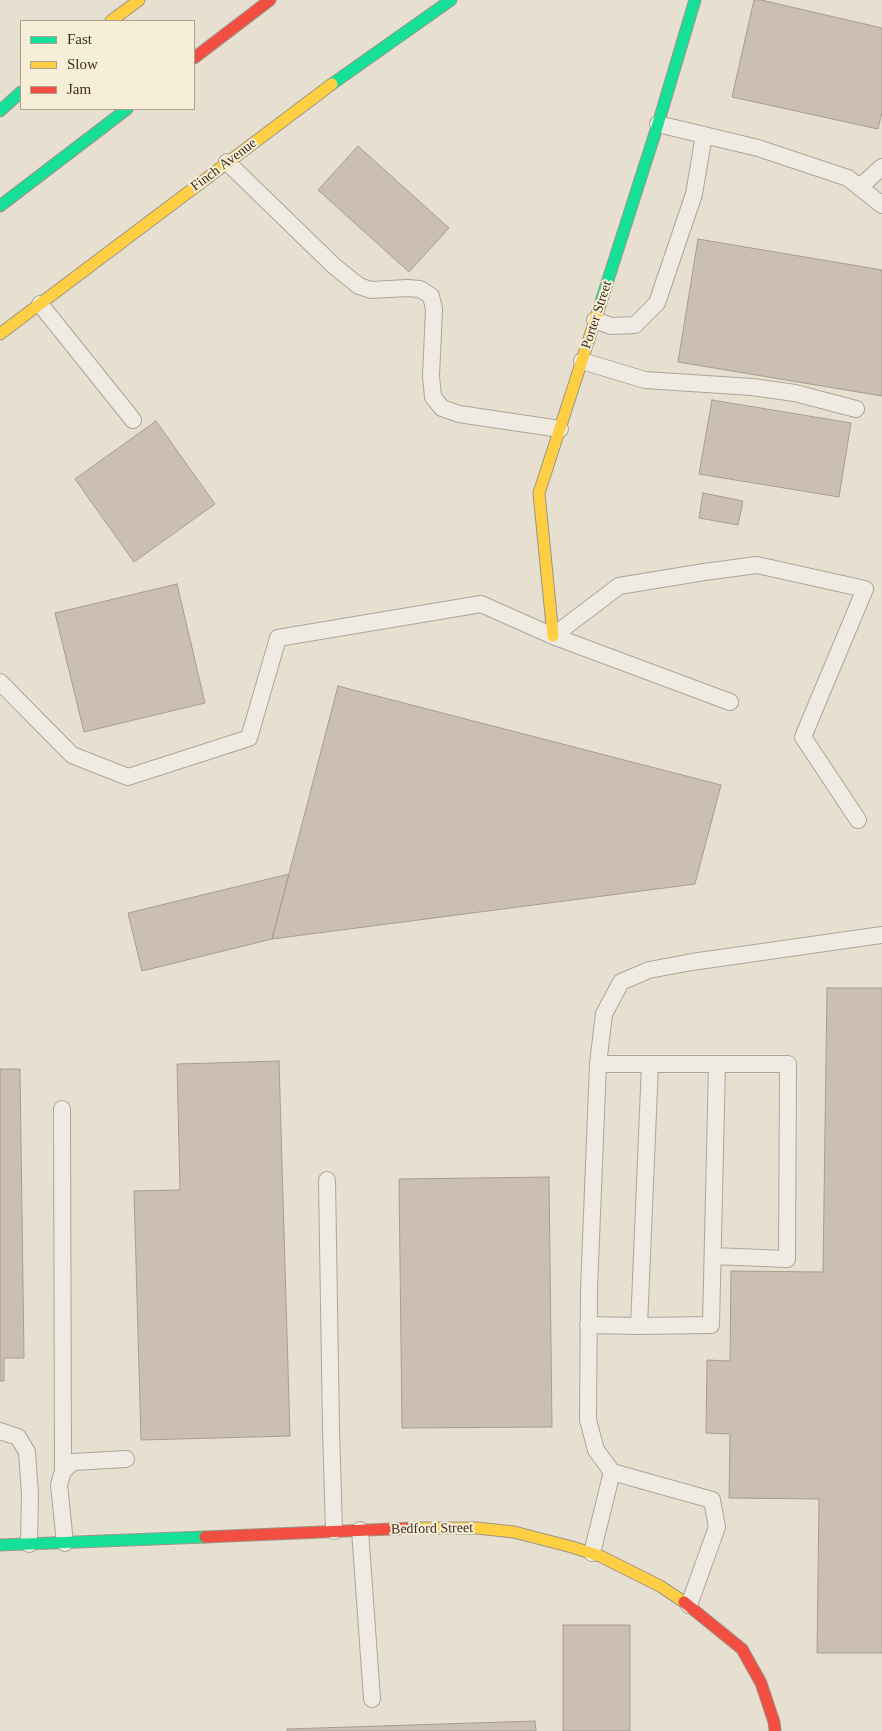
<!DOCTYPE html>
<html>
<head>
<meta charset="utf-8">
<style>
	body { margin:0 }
	#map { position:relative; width:882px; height:1731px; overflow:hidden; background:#e7e0d1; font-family:"Times New Roman",serif }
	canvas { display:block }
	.legend { position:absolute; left:20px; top:20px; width:175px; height:90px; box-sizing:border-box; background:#f7eed8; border:1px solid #ada18e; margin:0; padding:6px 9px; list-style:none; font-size:15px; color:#3d2e20 }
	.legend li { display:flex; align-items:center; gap:10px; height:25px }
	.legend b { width:25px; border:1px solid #ada18e }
</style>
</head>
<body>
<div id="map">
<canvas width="882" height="1731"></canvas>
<ul class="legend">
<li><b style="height:6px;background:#16e098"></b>Fast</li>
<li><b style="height:6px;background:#ffcf43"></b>Slow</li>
<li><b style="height:6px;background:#f24e42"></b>Jam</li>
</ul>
</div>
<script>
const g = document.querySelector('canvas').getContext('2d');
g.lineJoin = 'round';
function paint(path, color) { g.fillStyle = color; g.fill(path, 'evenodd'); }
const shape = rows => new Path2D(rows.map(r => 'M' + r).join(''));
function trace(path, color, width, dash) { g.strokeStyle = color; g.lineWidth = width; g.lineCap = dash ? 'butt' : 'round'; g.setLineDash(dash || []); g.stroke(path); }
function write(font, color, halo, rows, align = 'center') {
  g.font = font + ' "Times New Roman",serif'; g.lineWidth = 4; g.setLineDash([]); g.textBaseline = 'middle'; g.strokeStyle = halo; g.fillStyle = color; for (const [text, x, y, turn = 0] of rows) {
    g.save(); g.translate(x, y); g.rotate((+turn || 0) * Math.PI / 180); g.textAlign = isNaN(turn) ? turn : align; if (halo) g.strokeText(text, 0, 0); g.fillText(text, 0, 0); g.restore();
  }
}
const building = shape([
	[754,0,761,0,882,28,882,112,878,129,732,97,754,0],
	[358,146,449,228,409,272,318,190,358,146],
	[698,239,882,270,882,396,678,362,698,239],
	[712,400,851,423,839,497,699,474,712,400],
	[156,421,215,504,134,562,75,479,156,421],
	[703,493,743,501,738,525,699,518,703,493],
	[177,584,205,703,84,732,55,613,177,584],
	[338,686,721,785,695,884,272,939,338,686],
	[289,874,272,939,142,971,128,913,289,874],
	[827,988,882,988,882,1653,817,1653,819,1499,729,1498,730,1434,706,1433,707,1360,730,1361,731,1271,823,1272,827,988],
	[279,1061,290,1436,141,1440,134,1191,180,1190,177,1064,279,1061],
	[0,1069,20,1069,24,1358,4,1358,4,1381,0,1381,0,1069],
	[549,1177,552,1427,402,1428,399,1179,549,1177],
	[563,1625,630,1625,630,1731,563,1731,563,1625],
	[535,1721,536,1731,287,1731,287,1729,535,1721]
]);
paint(building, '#cbbfb2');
trace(building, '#a89c90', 1);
const lane = shape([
	[658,124,758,148,848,178,882,205],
	[227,162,334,266,359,286,371,290,407,288,420,289,431,296,434,309,431,376,433,397,442,408,459,414,560,429],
	[860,187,882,167],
	[40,304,133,420],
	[595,320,611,326,635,325,657,303,694,194,704,135],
	[582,361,645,380,752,387,795,393,856,409],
	[553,636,619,586,704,572,757,565,865,589,803,737,858,820],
	[0,682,72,755,128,777,249,738,278,638,481,604,553,636,730,702],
	[598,1064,788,1064,787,1259,713,1256],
	[62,1109,63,1471],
	[327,1180,331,1429,334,1531],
	[588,1325,639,1326,650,1064],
	[639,1326,711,1325,717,1064],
	[0,1431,18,1437,27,1452,30,1494,29,1544],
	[612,1472,596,1450,588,1420,589,1289,598,1064,604,1014,621,982,649,970,692,962,882,935],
	[360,1530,372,1699],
	[65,1543,59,1485,63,1471,73,1462,126,1459],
	[592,1553,612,1472,712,1500,717,1527,689,1605]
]);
const fast = shape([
	[332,84,451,0],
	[0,111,21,92],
	[0,206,127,109],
	[599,308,658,124,695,0],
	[0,1545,205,1537]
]);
const slow = shape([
	[111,21,139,0],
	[0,334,332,84],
	[553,636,539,493,599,308],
	[415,1528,477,1528,514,1532,572,1547,600,1556,660,1586,684,1602]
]);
const jam = shape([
	[194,58,270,0],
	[205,1537,415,1528],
	[684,1602,742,1649,761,1683,774,1722,775,1731]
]);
trace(lane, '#ada599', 18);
trace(fast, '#9c958a', 13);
trace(slow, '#9c958a', 13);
trace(jam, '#9c958a', 13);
trace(lane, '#efebe3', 16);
trace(fast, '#16e098', 11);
trace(slow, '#ffcf43', 11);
trace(jam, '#f24e42', 11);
write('14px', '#3d2e20', '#f7eed8', [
	["Finch Avenue",224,165,-37],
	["Porter Street",597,315,-72],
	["Bedford Street",432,1529,-1]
]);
</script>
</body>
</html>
